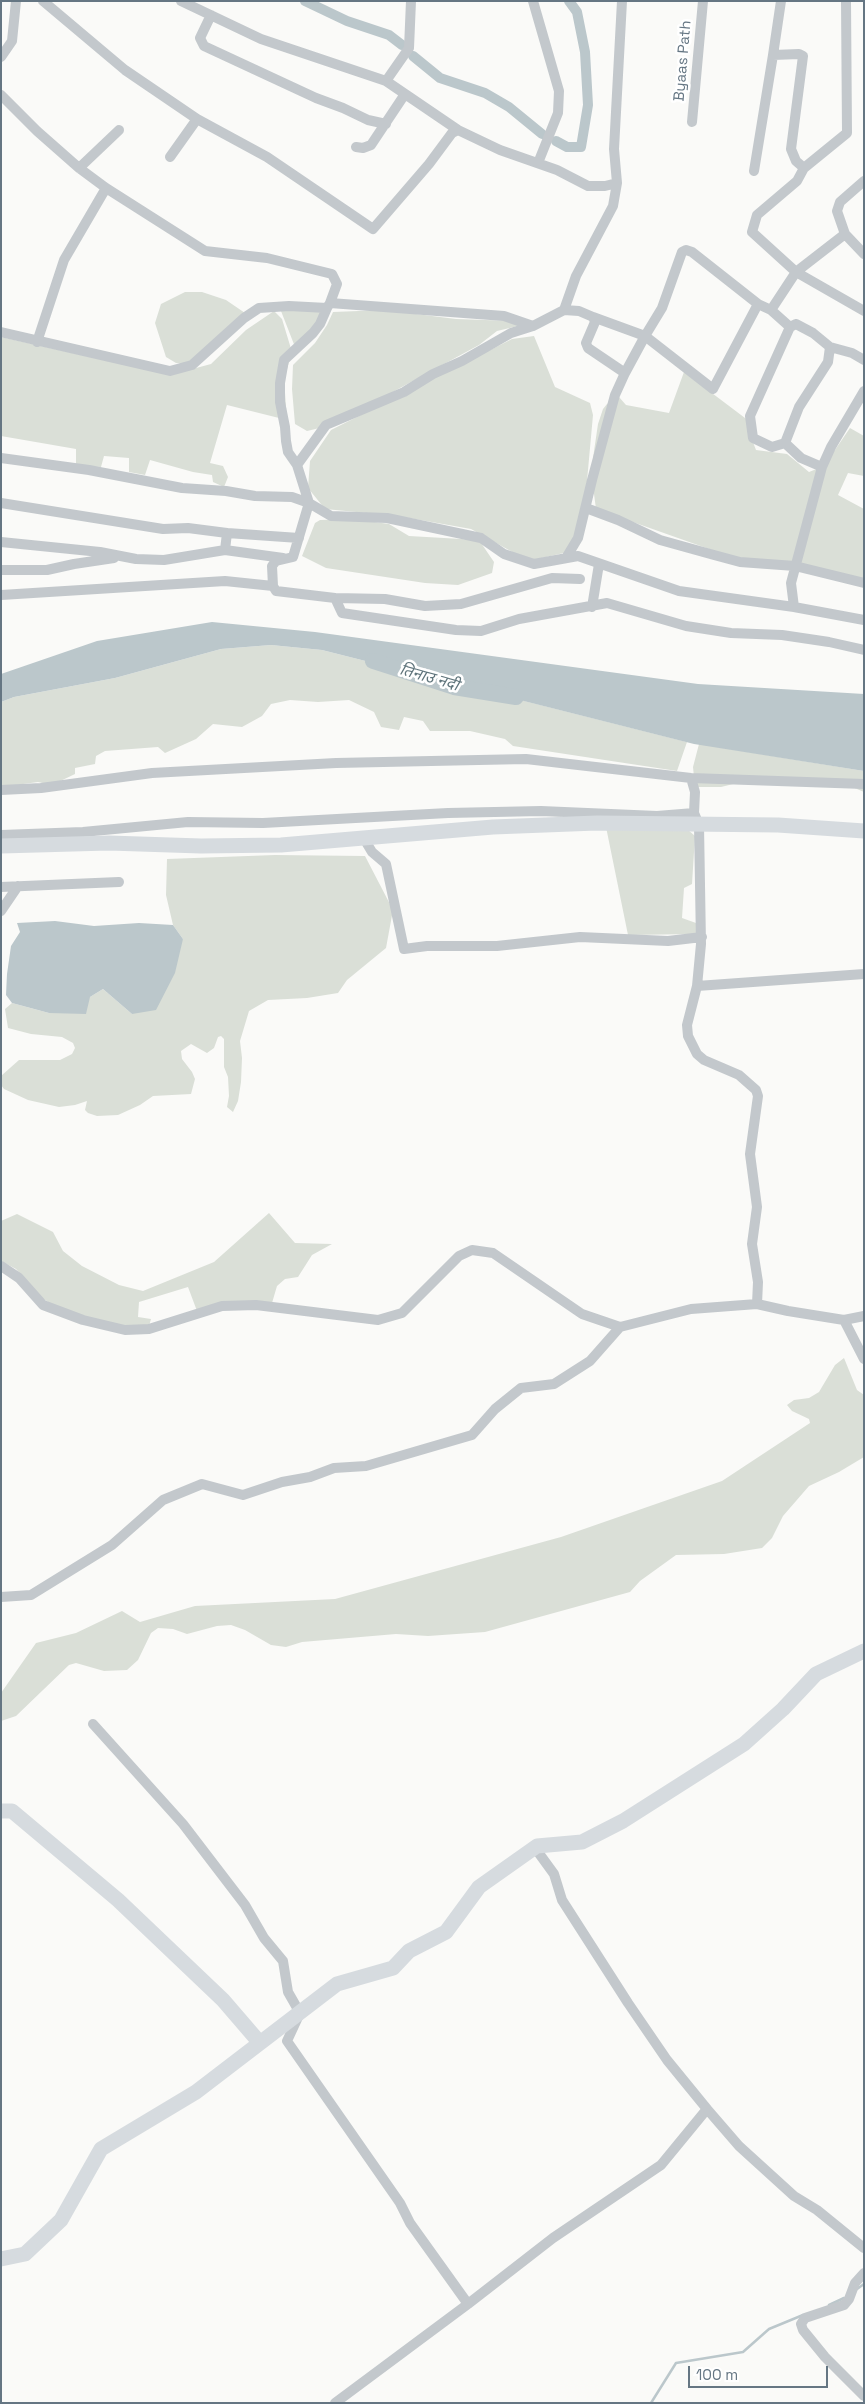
<!DOCTYPE html>
<html>
<head>
<meta charset="utf-8">
<style>
	body { margin:0 }
	#map { position:relative; width:865px; height:2404px; overflow:hidden; background:#fafaf8; font-family:"Space Grotesk",sans-serif }
	canvas { display:block }
	.frame { position:absolute; inset:0; border:2px solid #657683; pointer-events:none }
	.scale { position:absolute; left:688px; top:2366px; width:140px; height:22px; box-sizing:border-box; border:2px solid #657683; border-top:0; padding-left:6px; font-size:15px; line-height:18px; white-space:nowrap; color:#657683; -webkit-text-stroke:4px #fff; paint-order:stroke }
</style>
</head>
<body>
<div id="map">
<canvas width="865" height="2404"></canvas>
<div class="frame"></div>
<div class="scale">100 m</div>
</div>
<script>
const g = document.querySelector('canvas').getContext('2d');
g.lineJoin = 'round';
function paint(path, color) { g.fillStyle = color; g.fill(path, 'evenodd'); }
const shape = rows => new Path2D(rows.map(r => 'M' + r).join(''));
function trace(path, color, width, dash) { g.strokeStyle = color; g.lineWidth = width; g.lineCap = dash ? 'butt' : 'round'; g.setLineDash(dash || []); g.stroke(path); }
function write(font, color, halo, rows, align = 'center') {
  g.font = font + ' "Space Grotesk","Noto Sans Devanagari",sans-serif'; g.lineWidth = 5; g.setLineDash([]); g.textBaseline = 'middle'; g.strokeStyle = halo; g.fillStyle = color; for (const [text, x, y, turn = 0] of rows) {
    g.save(); g.translate(x, y); g.rotate((+turn || 0) * Math.PI / 180); g.textAlign = isNaN(turn) ? turn : align; if (halo) g.strokeText(text, 0, 0); g.fillText(text, 0, 0); g.restore();
  }
}
paint(shape([
	[185,292,202,292,226,300,245,313,187,364,176,363,166,357,155,323,161,304],
	[285,308,329,311,297,352,281,311],
	[384,310,456,319,514,321,518,326,497,331,479,345,332,425,307,431,295,424,292,389,293,365,315,343,327,325,333,312],
	[274,311,282,319,292,352,284,379,287,420,227,405,210,463,223,466,228,477,224,487,213,482,212,475,193,472,150,460,145,475,129,472,129,458,104,456,101,467,76,466,76,449,1,436,1,337,170,375,211,364,246,330],
	[534,336,555,387,590,403,593,415,586,492,587,516,568,552,533,560,516,554,471,529,398,516,325,509,308,488,310,461,331,430,512,339],
	[684,372,749,421,751,437,756,450,787,454,809,472,824,466,850,428,864,436,864,476,848,473,838,495,864,509,864,585,810,571,743,561,596,509,592,479,593,458,598,424,603,409,607,404,619,397,626,405,669,413],
	[353,519,389,524,409,536,479,540,494,562,492,573,458,585,425,583,326,568,302,556,315,523,320,520],
	[271,645,322,650,687,742,677,771,513,746,505,739,470,731,430,731,423,721,404,717,399,730,381,727,374,712,349,700,318,702,290,700,271,704,262,716,242,727,213,724,196,739,165,753,158,747,105,751,96,756,95,764,75,768,75,774,52,785,38,782,1,787,1,702,14,697,115,678,221,649],
	[699,744,864,771,864,792,843,783,766,776,721,787,695,787,693,767],
	[606,827,687,829,695,836,692,884,684,888,682,918,696,923,696,934,628,935],
	[275,855,365,856,393,910,386,948,347,980,338,993,307,998,268,1000,249,1011,240,1041,242,1058,241,1082,238,1101,233,1112,227,1107,229,1096,228,1077,224,1067,224,1039,221,1036,218,1037,214,1048,207,1053,191,1044,181,1051,182,1059,192,1072,195,1079,191,1094,153,1096,140,1105,118,1115,97,1116,88,1113,85,1110,87,1101,75,1105,59,1107,28,1100,4,1089,1,1085,1,1076,19,1060,60,1060,72,1054,75,1048,73,1043,62,1037,31,1034,8,1028,5,1009,12,1003,49,1013,90,997,103,989,132,1014,183,939,173,925,166,895,167,859],
	[269,1213,295,1243,332,1244,312,1255,298,1277,285,1279,277,1286,272,1303,197,1311,188,1287,139,1302,138,1317,151,1319,149,1326,126,1327,88,1319,55,1306,40,1297,16,1269,1,1261,1,1221,17,1214,53,1232,63,1251,82,1266,119,1285,143,1291,214,1262],
	[844,1358,857,1390,864,1395,864,1457,839,1472,809,1486,783,1516,772,1538,762,1548,724,1554,676,1555,640,1581,630,1592,485,1632,428,1636,396,1634,302,1642,286,1647,271,1645,245,1630,231,1625,217,1626,187,1634,173,1629,158,1628,151,1633,138,1660,127,1670,104,1671,76,1663,69,1665,16,1716,1,1721,1,1693,36,1643,76,1633,122,1611,140,1622,195,1606,335,1599,561,1537,722,1481,810,1423,809,1419,792,1411,787,1405,794,1400,809,1398,819,1392,835,1365]
]), '#dadfd7');
paint(shape([
	[212,622,315,632,698,684,864,694,864,771,694,744,322,650,271,645,221,649,115,678,14,697,1,702,1,674,97,641],
	[55,921,94,926,139,923,173,925,183,939,175,973,156,1010,132,1014,103,989,90,997,86,1014,49,1013,12,1003,6,995,7,974,11,946,20,932,17,923]
]), '#bbc7cb');
trace(shape([
	[857,2289,864,2284],
	[829,2305,844,2298],
	[651,2403,676,2363,743,2352,769,2329,803,2315]
]), '#bbc7cb', 2.5);
trace(shape([
	[305,1,347,21,389,35,402,45],
	[413,56,440,78,485,93,509,107,542,134],
	[556,141,567,147,581,147,588,105,585,52,577,12,569,1]
]), '#bbc7cb', 10);
trace(shape([
	[373,661,454,687,516,697]
]), '#bbc7cb', 16);
trace(shape([
	[43,1,125,70,197,119,267,157,373,229,429,164,452,133,458,130],
	[181,1,261,39,386,81,458,130,500,150,557,170,588,186,605,186,617,183],
	[533,1,559,91,558,113,538,163],
	[622,1,614,149,617,183,613,206,576,276,564,310,533,326,511,333,462,361,433,374,404,392,326,425,297,465,309,503,293,557,276,561,272,566,273,586,276,591,335,598,342,613,456,630,481,631,519,619,607,603,686,626,731,633,782,635,829,642,864,650],
	[781,1,773,55,799,54,803,56,791,149,796,161,804,168],
	[846,1,847,133,804,168,797,181,757,215,752,232,796,272,864,311],
	[211,15,200,38,204,46,316,98,343,108,368,120,386,124],
	[1,57,12,41,16,1],
	[386,81,409,48,411,1],
	[1,95,37,131,79,168,106,188,205,251,267,258,332,274,337,284,330,303,504,316,533,326],
	[692,122,703,1],
	[356,147,363,148,371,145,405,94],
	[170,157,197,119],
	[79,168,119,130],
	[754,171,773,55],
	[864,181,840,202,837,211,845,234,864,254],
	[564,310,579,311,593,317,595,322,586,343,588,348,625,373,645,336,713,389,758,304,771,310],
	[593,317,645,336,662,308,682,252,686,250,692,252,758,304],
	[796,324,813,333,830,347,828,362,799,407,785,443,772,447,753,438,750,416,790,327,796,324],
	[790,327,771,310,796,272,845,234],
	[1,332,170,371,192,365,244,318,259,308,289,306,327,308,330,303],
	[37,342,64,260,106,188],
	[830,347,852,353,864,360],
	[785,443,801,458,822,467,831,447,864,391],
	[1,458,89,470,182,488,226,491,255,496,292,497,309,503,331,516,387,518,481,538,504,554,534,564,578,556,679,591,794,607,864,620],
	[297,465,288,452,286,441,285,427,280,402,280,383,284,360,313,333,320,324,327,308],
	[1,503,163,529,188,528,227,533,225,550,164,560,136,559,100,552,1,542],
	[586,508,618,520,660,540,714,555,740,562,795,566,864,583],
	[227,533,299,538],
	[225,550,283,558],
	[566,558,578,538,592,480,615,395,625,373],
	[1,570,47,570,74,564,114,558],
	[1,595,225,581,273,586],
	[335,598,385,599,425,606,461,604,552,578,580,579],
	[592,607,599,564],
	[794,607,791,583,822,467],
	[691,778,695,792,694,813,699,825,701,944,697,986,687,1025,688,1036,697,1054,704,1060,739,1075,756,1090,758,1096,750,1154,757,1207,752,1244,758,1282,757,1304],
	[1,790,41,788,152,773,336,763,526,759,691,778,864,784],
	[1,835,83,832,188,822,263,823,448,813,541,811,657,816,694,813],
	[363,837,372,852,386,864,404,949,427,946,497,946,580,937,668,941,702,937],
	[1,887,119,882],
	[1,911,18,886],
	[697,986,864,974],
	[1,1266,19,1278,43,1305,83,1320,125,1330,149,1329,222,1306,256,1305,378,1320,402,1313,459,1256,472,1250,493,1253,582,1314,620,1327],
	[844,1320,864,1359],
	[1,1597,31,1595,112,1545,163,1500,202,1484,243,1495,282,1482,310,1477,334,1468,366,1466,472,1435,495,1409,521,1388,554,1384,590,1361,620,1327,691,1309,757,1304,788,1311,844,1320,864,1316],
	[93,1724,183,1824,245,1905,264,1938,283,1961,288,1992,300,2013,287,2041,400,2203,410,2223,468,2304,553,2238,661,2165,707,2109,739,2146,794,2196,817,2210,864,2248],
	[537,1846,538,1852,554,1874,562,1900,628,2003,667,2060,707,2109],
	[864,2273,855,2283,849,2299,844,2305,805,2318,801,2324,803,2330,825,2357,864,2396],
	[335,2403,468,2304]
]), '#c3c8cc', 10);
trace(shape([
	[1,846,109,843,201,846,281,845,493,827,597,823,778,825,864,831],
	[1,1811,12,1811,118,1900,223,2000,260,2043],
	[1,2259,25,2254,61,2220,101,2149,196,2092,337,1984,393,1968,409,1951,446,1932,479,1887,537,1846,582,1842,623,1821,744,1744,783,1709,816,1674,864,1651]
]), '#d6dbdf', 15);
write('15px', '#657683', '#fff', [
	["Byaas Path",683,61,-85]
]);
write('italic 16px', '#60757c', '#fff', [
	["तिनाउ नदी",429,678,16]
]);
</script>
</body>
</html>
